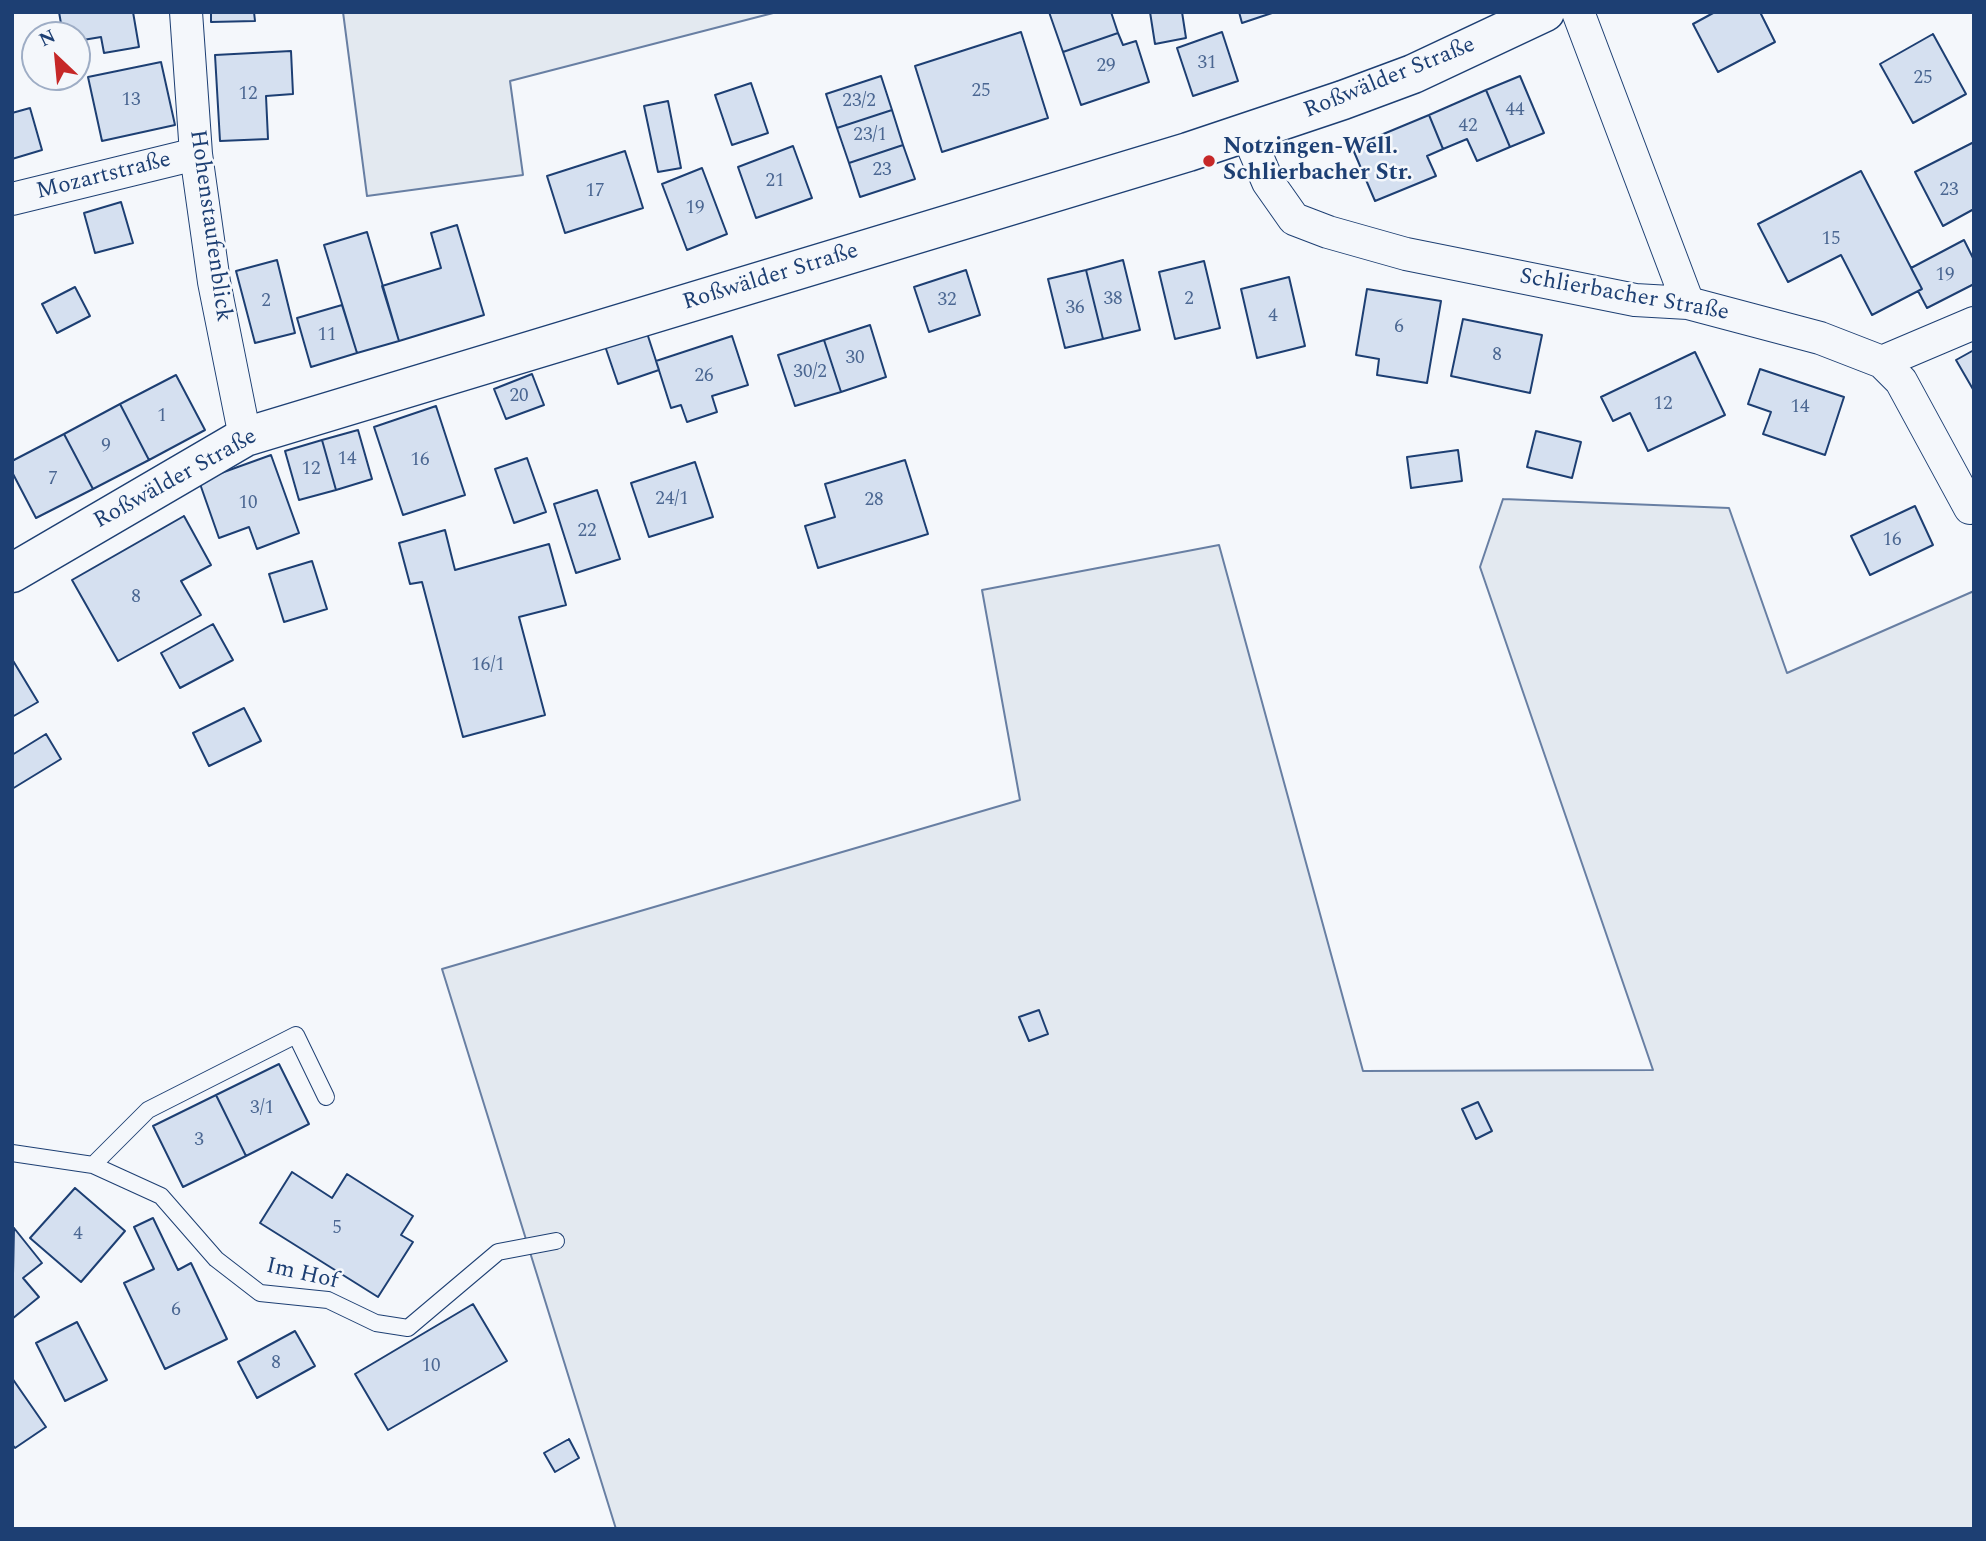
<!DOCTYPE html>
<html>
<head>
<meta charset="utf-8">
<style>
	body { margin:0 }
	#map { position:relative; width:1986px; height:1541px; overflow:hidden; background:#f4f7fb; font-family:Spectral,serif }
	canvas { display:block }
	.frame { position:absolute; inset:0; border:14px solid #1d3f73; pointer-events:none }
	.north { position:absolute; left:21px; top:21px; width:70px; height:70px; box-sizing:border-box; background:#f4f7fb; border:2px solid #9eadc5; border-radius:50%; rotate:334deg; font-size:19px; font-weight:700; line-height:28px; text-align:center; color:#1d3f73 }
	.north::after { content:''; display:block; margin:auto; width:24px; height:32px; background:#c62828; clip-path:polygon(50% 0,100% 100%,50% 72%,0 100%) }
</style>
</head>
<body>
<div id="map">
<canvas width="1986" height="1541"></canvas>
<div class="frame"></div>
<div class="north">N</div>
</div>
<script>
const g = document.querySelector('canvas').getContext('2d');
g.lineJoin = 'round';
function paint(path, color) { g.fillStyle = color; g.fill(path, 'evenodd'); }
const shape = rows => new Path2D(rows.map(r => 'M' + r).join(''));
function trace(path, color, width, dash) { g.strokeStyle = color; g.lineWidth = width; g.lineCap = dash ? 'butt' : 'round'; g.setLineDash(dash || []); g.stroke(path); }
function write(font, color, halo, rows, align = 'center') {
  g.font = font + ' Spectral,serif'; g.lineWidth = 5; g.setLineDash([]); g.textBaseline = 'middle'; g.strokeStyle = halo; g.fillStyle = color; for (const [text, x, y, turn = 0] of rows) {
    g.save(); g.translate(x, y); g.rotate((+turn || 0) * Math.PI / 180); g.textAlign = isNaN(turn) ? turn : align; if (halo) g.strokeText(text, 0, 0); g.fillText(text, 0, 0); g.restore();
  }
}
const green = shape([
	[343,12,777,12,510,81,523,175,367,196,343,12],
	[1503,499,1729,508,1787,673,1974,591,1974,1529,616,1529,442,969,1020,800,982,590,1219,545,1363,1071,1653,1070,1480,567,1503,499]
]);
paint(green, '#e3e9f0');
trace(green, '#687fa3', 2);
const building = shape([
	[59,12,133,12,139,47,104,53,101,37,77,41,77,35,63,35,59,12],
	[211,12,254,12,255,21,211,22,211,12],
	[1049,12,1111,12,1118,33,1063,52,1049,12],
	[1150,12,1182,12,1186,38,1155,44,1150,12],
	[1239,12,1275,12,1242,23,1239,12],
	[1715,12,1760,12,1775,42,1718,72,1693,24,1715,12],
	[1021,32,1048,118,942,152,915,66,1021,32],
	[1222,32,1238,81,1193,96,1177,48,1222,32],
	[1118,33,1123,45,1136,41,1149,82,1081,105,1063,52,1118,33],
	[1933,34,1966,94,1913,123,1880,64,1933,34],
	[291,51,293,94,266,96,268,139,220,141,215,55,291,51],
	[161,62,175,125,102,141,88,77,161,62],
	[881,76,892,110,837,128,826,94,881,76],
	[1520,76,1544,133,1510,147,1486,90,1520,76],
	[751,83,768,133,732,145,715,95,751,83],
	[1486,90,1510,147,1477,161,1467,139,1443,149,1429,115,1486,90],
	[668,101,681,168,658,172,644,106,668,101],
	[30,108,42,150,12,159,12,113,30,108],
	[892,110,903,145,849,163,837,128,892,110],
	[1429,115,1443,149,1427,156,1436,176,1375,201,1352,147,1429,115],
	[1974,142,1974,209,1943,226,1915,172,1974,142],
	[903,145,915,179,860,197,849,163,903,145],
	[793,146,812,198,756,218,738,167,793,146],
	[625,151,643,208,565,233,547,176,625,151],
	[702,168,727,234,687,250,662,184,702,168],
	[1861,171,1922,289,1872,315,1841,255,1788,282,1758,224,1861,171],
	[121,202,133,243,95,253,84,213,121,202],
	[457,225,484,315,399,341,382,286,441,268,431,233,457,225],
	[367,232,399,341,357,353,324,245,367,232],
	[1964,240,1974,260,1974,284,1927,308,1918,291,1922,289,1911,268,1964,240],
	[277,260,295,333,255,343,236,271,277,260],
	[1123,260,1140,330,1103,339,1086,270,1123,260],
	[1204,261,1220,328,1175,339,1159,272,1204,261],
	[966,270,980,315,929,332,914,287,966,270],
	[1086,270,1103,339,1065,348,1048,279,1086,270],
	[1289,277,1305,346,1257,358,1241,289,1289,277],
	[75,287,90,316,57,333,42,304,75,287],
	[1367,289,1441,301,1427,383,1377,375,1379,359,1356,355,1367,289],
	[342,305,357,353,311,367,297,318,342,305],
	[1463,319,1542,335,1530,393,1451,376,1463,319],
	[870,325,886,377,841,392,824,340,870,325],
	[647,333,659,370,618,384,605,346,647,333],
	[732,336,748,385,712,396,717,412,687,422,681,405,671,408,656,361,732,336],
	[824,340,841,392,795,406,778,355,824,340],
	[1974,350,1974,391,1956,360,1974,350],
	[1695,352,1725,415,1648,451,1630,413,1613,421,1601,397,1695,352],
	[1760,369,1844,397,1825,455,1763,434,1771,412,1748,404,1760,369],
	[532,374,544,405,506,419,494,389,532,374],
	[176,375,205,430,149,460,120,404,176,375],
	[120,404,149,460,93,489,64,434,120,404],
	[436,406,465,495,403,515,374,427,436,406],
	[358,430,372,479,336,490,322,440,358,430],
	[1536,431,1581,442,1572,478,1527,467,1536,431],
	[64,434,93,489,36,518,12,472,12,461,64,434],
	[322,440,336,490,299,500,285,451,322,440],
	[1458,450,1462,481,1411,488,1407,457,1458,450],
	[271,455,299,533,257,549,249,527,219,538,199,481,271,455],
	[527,458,546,512,514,523,495,469,527,458],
	[905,460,928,534,818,568,805,526,835,517,825,484,905,460],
	[695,462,713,517,649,537,631,483,695,462],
	[597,490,620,559,576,573,554,504,597,490],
	[1915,506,1933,545,1870,575,1851,536,1915,506],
	[184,516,211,565,181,581,201,615,118,661,72,580,184,516],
	[445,530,455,570,549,544,566,605,519,617,545,715,463,737,422,582,410,584,399,543,445,530],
	[312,561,327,609,284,622,269,574,312,561],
	[213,624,233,660,180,688,161,653,213,624],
	[12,659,38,702,12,717,12,659],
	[244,708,261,741,209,766,193,733,244,708],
	[46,734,61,759,12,789,12,755,46,734],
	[1039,1010,1048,1034,1029,1041,1019,1017,1039,1010],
	[279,1064,309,1124,246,1156,216,1095,279,1064],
	[216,1095,246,1156,183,1187,153,1126,216,1095],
	[1478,1102,1492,1131,1476,1139,1462,1109,1478,1102],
	[292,1172,332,1198,347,1174,413,1216,401,1235,413,1242,378,1297,260,1223,292,1172],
	[75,1188,125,1231,81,1282,30,1238,75,1188],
	[153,1218,178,1270,191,1263,227,1339,165,1369,124,1283,154,1269,134,1227,153,1218],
	[14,1228,42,1263,23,1278,39,1297,12,1319,14,1228],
	[473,1304,507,1361,388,1430,355,1374,473,1304],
	[77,1322,107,1380,65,1401,36,1343,77,1322],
	[295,1331,315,1366,257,1398,238,1362,295,1331],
	[12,1378,46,1427,15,1448,12,1444,12,1378],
	[569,1439,579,1458,555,1472,544,1453,569,1439]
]);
paint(building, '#d5e0f0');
trace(building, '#1d3f73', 2);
const service = shape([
	[12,1153,93,1165,161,1196,216,1259,260,1293,328,1300,376,1323,408,1328,498,1252,556,1241],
	[93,1165,148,1110,296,1035,326,1097]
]);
const minor = shape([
	[186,12,196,154,214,282,245,437],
	[1578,12,1688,303],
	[1247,133,1268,182,1294,219,1328,232,1406,254,1635,300,1688,303,1820,338,1882,362,1901,381,1970,508],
	[12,199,196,154],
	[1882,362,1974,323]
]);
const tertiary = shape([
	[12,573,245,437,1188,152,1343,100,1413,74,1545,12]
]);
trace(service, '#1d3f73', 18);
trace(minor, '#1d3f73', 34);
trace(tertiary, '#1d3f73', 41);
trace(service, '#f4f7fb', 16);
trace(minor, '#f4f7fb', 32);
trace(tertiary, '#f4f7fb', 38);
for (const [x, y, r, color] of [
	[1209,161,7,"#c62828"]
]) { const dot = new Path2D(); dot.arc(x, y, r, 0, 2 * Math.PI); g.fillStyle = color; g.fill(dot); trace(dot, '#f4f7fb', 2.5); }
write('19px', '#4b6792', null, [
	["31",1207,64],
	["29",1106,67],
	["25",1923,79],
	["25",981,92],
	["12",248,95],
	["13",131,101],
	["23/2",859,102],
	["44",1515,111],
	["42",1468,127],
	["23/1",870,136],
	["23",882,171],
	["21",775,182],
	["23",1949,191],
	["17",595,192],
	["19",695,209],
	["15",1831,240],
	["19",1945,276],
	["38",1113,300],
	["2",1189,300],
	["32",947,301],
	["2",266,302],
	["36",1075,309],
	["4",1273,317],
	["6",1399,328],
	["11",327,336],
	["8",1497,356],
	["30",855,359],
	["30/2",810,373],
	["26",704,377],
	["20",519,397],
	["12",1663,405],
	["14",1800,408],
	["1",162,417],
	["9",106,447],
	["14",347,460],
	["16",420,461],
	["12",311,470],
	["7",53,480],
	["24/1",672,500],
	["28",874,501],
	["10",248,504],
	["22",587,532],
	["16",1892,541],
	["8",136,598],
	["16/1",488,666],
	["3/1",262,1109],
	["3",199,1141],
	["5",337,1229],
	["4",78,1235],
	["6",176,1311],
	["8",276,1364],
	["10",431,1367]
]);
write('23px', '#1d3f73', '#f4f7fb', [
	["Roßwälder Straße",1390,79,-22],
	["Mozartstraße",104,177,-14],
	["Hohenstaufenblick",209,226,82],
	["Roßwälder Straße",771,278,-17],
	["Schlierbacher Straße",1624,296,10],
	["Roßwälder Straße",176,480,-29],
	["Im Hof",302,1275,13]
]);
write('bold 23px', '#1d3f73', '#f4f7fb', [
	["Notzingen-Well.",1223,148],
	["Schlierbacher Str.",1223,174]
], 'left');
</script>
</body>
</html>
